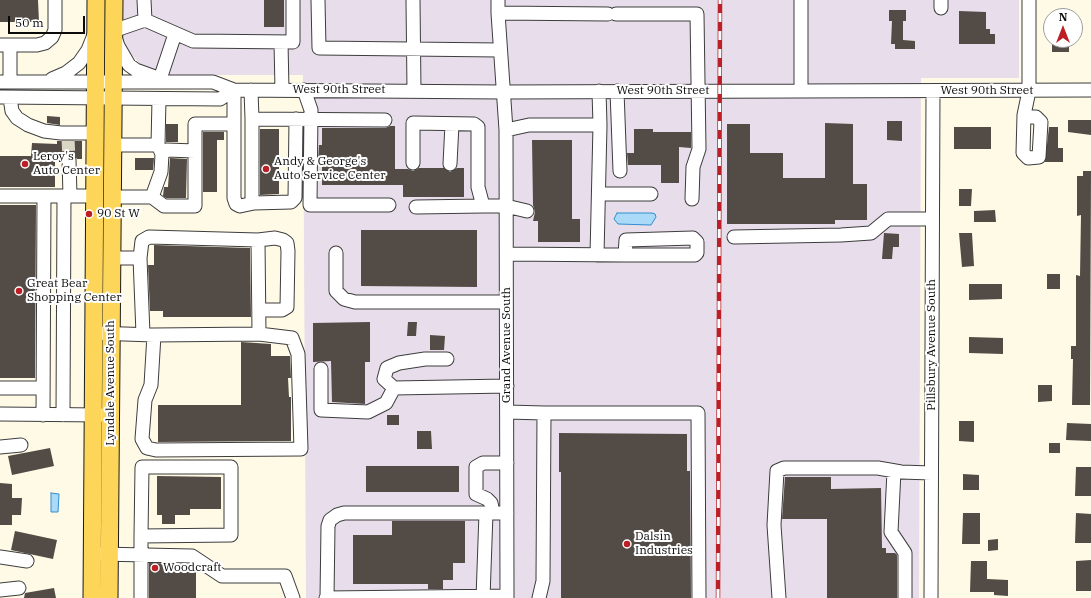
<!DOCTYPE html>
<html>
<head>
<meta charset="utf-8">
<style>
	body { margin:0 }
	#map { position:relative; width:1091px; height:598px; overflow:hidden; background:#fffae6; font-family:"IBM Plex Serif",serif }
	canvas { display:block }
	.north { position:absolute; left:1043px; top:8px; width:40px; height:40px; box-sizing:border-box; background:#fff; border:1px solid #9d9d9d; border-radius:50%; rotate:0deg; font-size:11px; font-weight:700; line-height:16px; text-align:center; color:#0a0a0a }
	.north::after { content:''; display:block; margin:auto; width:14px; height:18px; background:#bc2026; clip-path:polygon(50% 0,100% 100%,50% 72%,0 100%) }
	.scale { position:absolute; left:8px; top:16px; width:77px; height:18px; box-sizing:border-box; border:2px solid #0a0a0a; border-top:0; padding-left:5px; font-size:12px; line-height:14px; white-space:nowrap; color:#0a0a0a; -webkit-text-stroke:3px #fff; paint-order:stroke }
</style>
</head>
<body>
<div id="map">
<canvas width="1091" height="598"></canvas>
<div class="north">N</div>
<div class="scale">50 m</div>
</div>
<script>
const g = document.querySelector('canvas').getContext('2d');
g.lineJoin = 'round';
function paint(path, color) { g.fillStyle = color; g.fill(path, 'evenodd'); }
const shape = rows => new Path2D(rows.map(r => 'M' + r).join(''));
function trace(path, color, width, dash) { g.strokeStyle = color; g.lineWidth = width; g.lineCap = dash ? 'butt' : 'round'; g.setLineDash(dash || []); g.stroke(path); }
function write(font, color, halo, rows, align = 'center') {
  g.font = font + ' "IBM Plex Serif",serif'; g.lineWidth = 4; g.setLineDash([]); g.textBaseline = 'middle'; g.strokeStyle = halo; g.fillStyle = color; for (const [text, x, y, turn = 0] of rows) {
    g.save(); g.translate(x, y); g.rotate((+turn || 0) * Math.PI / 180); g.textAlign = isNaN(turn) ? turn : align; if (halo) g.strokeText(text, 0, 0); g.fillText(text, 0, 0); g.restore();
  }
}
paint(shape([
	[119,0,1019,0,1019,78,921,78,919,598,306,598,303,75,169,75,141,65,123,45]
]), '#e8ddea');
const water = shape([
	[617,213,652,213,655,214,656,217,651,225,618,224,614,219,617,213],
	[51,493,59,494,58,512,51,512,51,493]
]);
paint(water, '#aadaf8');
trace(water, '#2f8fd0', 1);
paint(shape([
	[0,0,38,0,39,22,0,22],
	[264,0,284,0,284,27,264,27],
	[889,10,906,10,906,21,903,21,903,40,915,41,915,49,895,49,895,44,891,44,892,21,889,21],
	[959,11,986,12,986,29,990,29,990,34,995,34,995,44,959,44],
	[1052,40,1069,40,1069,52,1052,52],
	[47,116,60,117,60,125,47,123],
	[1068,120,1091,120,1091,135,1068,132],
	[887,121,902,121,902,141,887,140],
	[825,123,853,124,853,184,867,184,867,220,835,220,835,224,727,224,727,124,750,124,750,153,783,153,783,178,825,178],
	[166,124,178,124,178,142,166,142],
	[390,126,395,126,395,169,408,169,413,171,419,168,444,168,450,172,457,168,464,168,464,197,403,197,403,185,322,185,322,164,318,164,319,145,322,145,322,128,385,128],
	[954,127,991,127,991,149,954,149],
	[1049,127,1058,127,1058,148,1063,148,1063,162,1045,162],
	[260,129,279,129,279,194,260,195],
	[634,129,653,129,653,132,691,132,691,148,679,147,679,183,661,183,661,165,628,165,627,153,634,153],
	[203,132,224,132,224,140,217,140,217,192,203,192],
	[532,140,572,140,572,219,580,219,580,242,538,242,538,221,533,221,535,212,533,205],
	[57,141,82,141,82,159,77,159,73,153,69,152,65,153,61,159,55,159,55,187,0,187,0,156,31,156,32,143,57,144],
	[135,158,154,158,153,170,135,170],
	[170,158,187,159,186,198,166,198,163,196,164,187,168,187],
	[1083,171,1091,171,1090,405,1072,405,1073,359,1071,359,1071,346,1076,346,1076,275,1080,276,1081,215,1077,216,1077,176,1083,176],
	[959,189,972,189,971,206,959,206],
	[0,205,36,205,35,378,0,378],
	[995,210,996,222,974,222,974,211],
	[361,230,477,230,477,287,361,286],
	[884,233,899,234,899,247,893,247,892,259,882,259],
	[959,233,972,233,974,266,962,267],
	[154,245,250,248,251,317,163,317,163,311,150,311,148,265,154,265],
	[1047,274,1060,274,1060,289,1047,289],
	[969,284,1002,284,1002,299,969,300],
	[370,322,370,362,365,362,365,404,332,402,331,361,313,362,313,323],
	[408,322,417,322,416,336,407,336],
	[430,335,445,336,444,350,430,350],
	[969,337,1003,338,1003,354,969,353],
	[241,342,271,344,271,356,290,356,291,378,288,378,289,397,291,397,291,441,158,442,158,405,241,405],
	[1038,385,1052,385,1052,401,1038,402],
	[387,415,399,415,399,425,387,425],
	[959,421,974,421,974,442,959,441],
	[1067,423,1091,424,1091,441,1066,440],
	[417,431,431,431,432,449,417,449],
	[559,433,687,434,687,471,690,471,691,598,561,598,561,472,559,472],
	[1049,443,1060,443,1060,453,1049,453],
	[50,448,54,466,12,475,8,456],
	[366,466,459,466,459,492,366,492],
	[1076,467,1091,467,1091,496,1075,496],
	[963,474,979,475,979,490,963,490],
	[157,476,221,477,221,509,190,509,190,515,175,515,175,524,162,524,162,515,157,515],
	[785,477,831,477,831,489,881,488,882,548,886,548,886,553,895,553,897,555,897,598,827,598,827,519,782,519],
	[0,483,12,484,12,498,22,498,21,515,12,515,12,525,0,525],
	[963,513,980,513,980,544,962,544],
	[1076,513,1091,514,1091,543,1075,543],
	[392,521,465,521,465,563,453,563,453,580,443,580,443,589,428,589,428,584,353,584,353,535,392,535],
	[15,531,57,540,53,559,11,550],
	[998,539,998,550,988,551,988,540],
	[1091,560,1091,591,1076,591,1076,561],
	[971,561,987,561,987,579,1008,580,1008,596,994,595,994,592,970,592],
	[149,563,190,564,196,568,196,598,149,598],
	[54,588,56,598,24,598,25,593]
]), '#524b46');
trace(shape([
	[68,138,69,160]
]), '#dad6c5', 13, [13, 6]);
const minor = shape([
	[144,0,145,20,193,41,293,42,293,0],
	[318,0,319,48,499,50],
	[413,0,414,91],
	[498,0,498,13],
	[941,8,941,0],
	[616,14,697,14,699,149,693,167,692,199],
	[145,20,113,31,118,46,129,65,136,70,158,78],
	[281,42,282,90],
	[0,45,37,45,45,43,52,37,55,30,55,0],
	[10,45,10,81],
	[52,79,66,73,79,63,88,50,94,35],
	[160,79,175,34],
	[0,82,213,82,234,90,503,92,1091,90],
	[251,90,252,119,385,120],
	[304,90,311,110,310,205,389,205],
	[617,91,620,171],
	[801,91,801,0],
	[0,97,220,99,234,90],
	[10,98,12,111,17,118,28,125,44,131,61,133,95,133],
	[1024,117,1036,117,1041,122,1039,157,1028,158,1023,153,1024,115,1029,91,1029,0],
	[252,119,252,199,254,203,291,202,295,198,296,119],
	[234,124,234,198,236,204,240,206,254,203],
	[506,130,529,125,600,125,599,91],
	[112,145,158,145,159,99],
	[162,154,167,150,195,151],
	[69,160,70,196],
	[413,163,413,123,474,124,478,127,478,187,483,206,416,207],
	[450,164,452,124],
	[599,194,651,194],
	[0,196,95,196],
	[112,197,152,197,164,206,195,206,195,124,234,124,234,90],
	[152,197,161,172,162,154,158,145],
	[483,206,506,206,527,211],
	[734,237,841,235,871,233,888,219,932,219],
	[258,240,275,238,283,240,287,243,288,251,287,307,282,310,259,310],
	[336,253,336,291,344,299,355,302,506,302],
	[507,254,625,255,695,255,697,253,697,242,693,238,626,240,625,255],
	[597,255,600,125],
	[140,258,143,334],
	[95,333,154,335,259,334,258,240,149,237,142,241,140,258,111,258],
	[154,335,151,385,145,400,142,439,147,448,156,450,301,449,298,354,292,338,259,334],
	[447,359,425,359,399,363,387,368,384,379,394,388,507,386],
	[321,369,321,410,368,412,386,403,394,388],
	[0,388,43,388],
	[507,412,544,413,543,581,539,598],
	[544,413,698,413,699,598],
	[0,414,101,415],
	[43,415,44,196],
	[63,415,64,196],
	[0,447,21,445],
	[894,471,891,532,905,553,905,598],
	[493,513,491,503,487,499,476,494,476,467,483,463,507,463],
	[100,554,192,556,222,576,285,576,293,598],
	[0,557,27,561],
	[0,590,19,588],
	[141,598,141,536,142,467,231,467,231,535,141,536],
	[326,598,507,596],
	[327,598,328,526,330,520,337,515,344,513,507,513],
	[483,598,486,513],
	[507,598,506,130,498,13,608,14],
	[779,598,774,525,777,471,784,468,878,468,901,472,931,473],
	[931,598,933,91]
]);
const major = shape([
	[92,598,96,0],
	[109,598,114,0]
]);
trace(minor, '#3d3d3d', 15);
trace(major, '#1b1b1b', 19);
trace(minor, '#fff', 13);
trace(major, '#fdd659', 17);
const rail = shape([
	[718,598,720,0]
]);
trace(rail, '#bc2026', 4.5);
trace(rail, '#fff', 3, [9]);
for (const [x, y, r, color] of [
	[25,164,4,"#bc2026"],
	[266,169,4,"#bc2026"],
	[89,214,4,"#bc2026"],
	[19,291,4,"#bc2026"],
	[627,544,4,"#bc2026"],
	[155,568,4,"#bc2026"]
]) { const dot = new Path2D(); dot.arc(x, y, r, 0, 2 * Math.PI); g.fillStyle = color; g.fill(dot); trace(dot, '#fff', 1.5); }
write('12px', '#0a0a0a', '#fff', [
	["West 90th Street",339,90],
	["West 90th Street",663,91],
	["West 90th Street",987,91],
	["Grand Avenue South",507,345,-90],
	["Pillsbury Avenue South",932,345,-90],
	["Lyndale Avenue South",111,383,-90]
]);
write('12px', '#0a0a0a', '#fff', [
	["Leroy's",33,157],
	["Auto Center",33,171],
	["Andy & George's",274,162],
	["Auto Service Center",274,176],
	["90 St W",97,214],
	["Great Bear",27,284],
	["Shopping Center",27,298],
	["Dalsin",635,537],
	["Industries",635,551],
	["Woodcraft",163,568]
], 'left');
</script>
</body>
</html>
